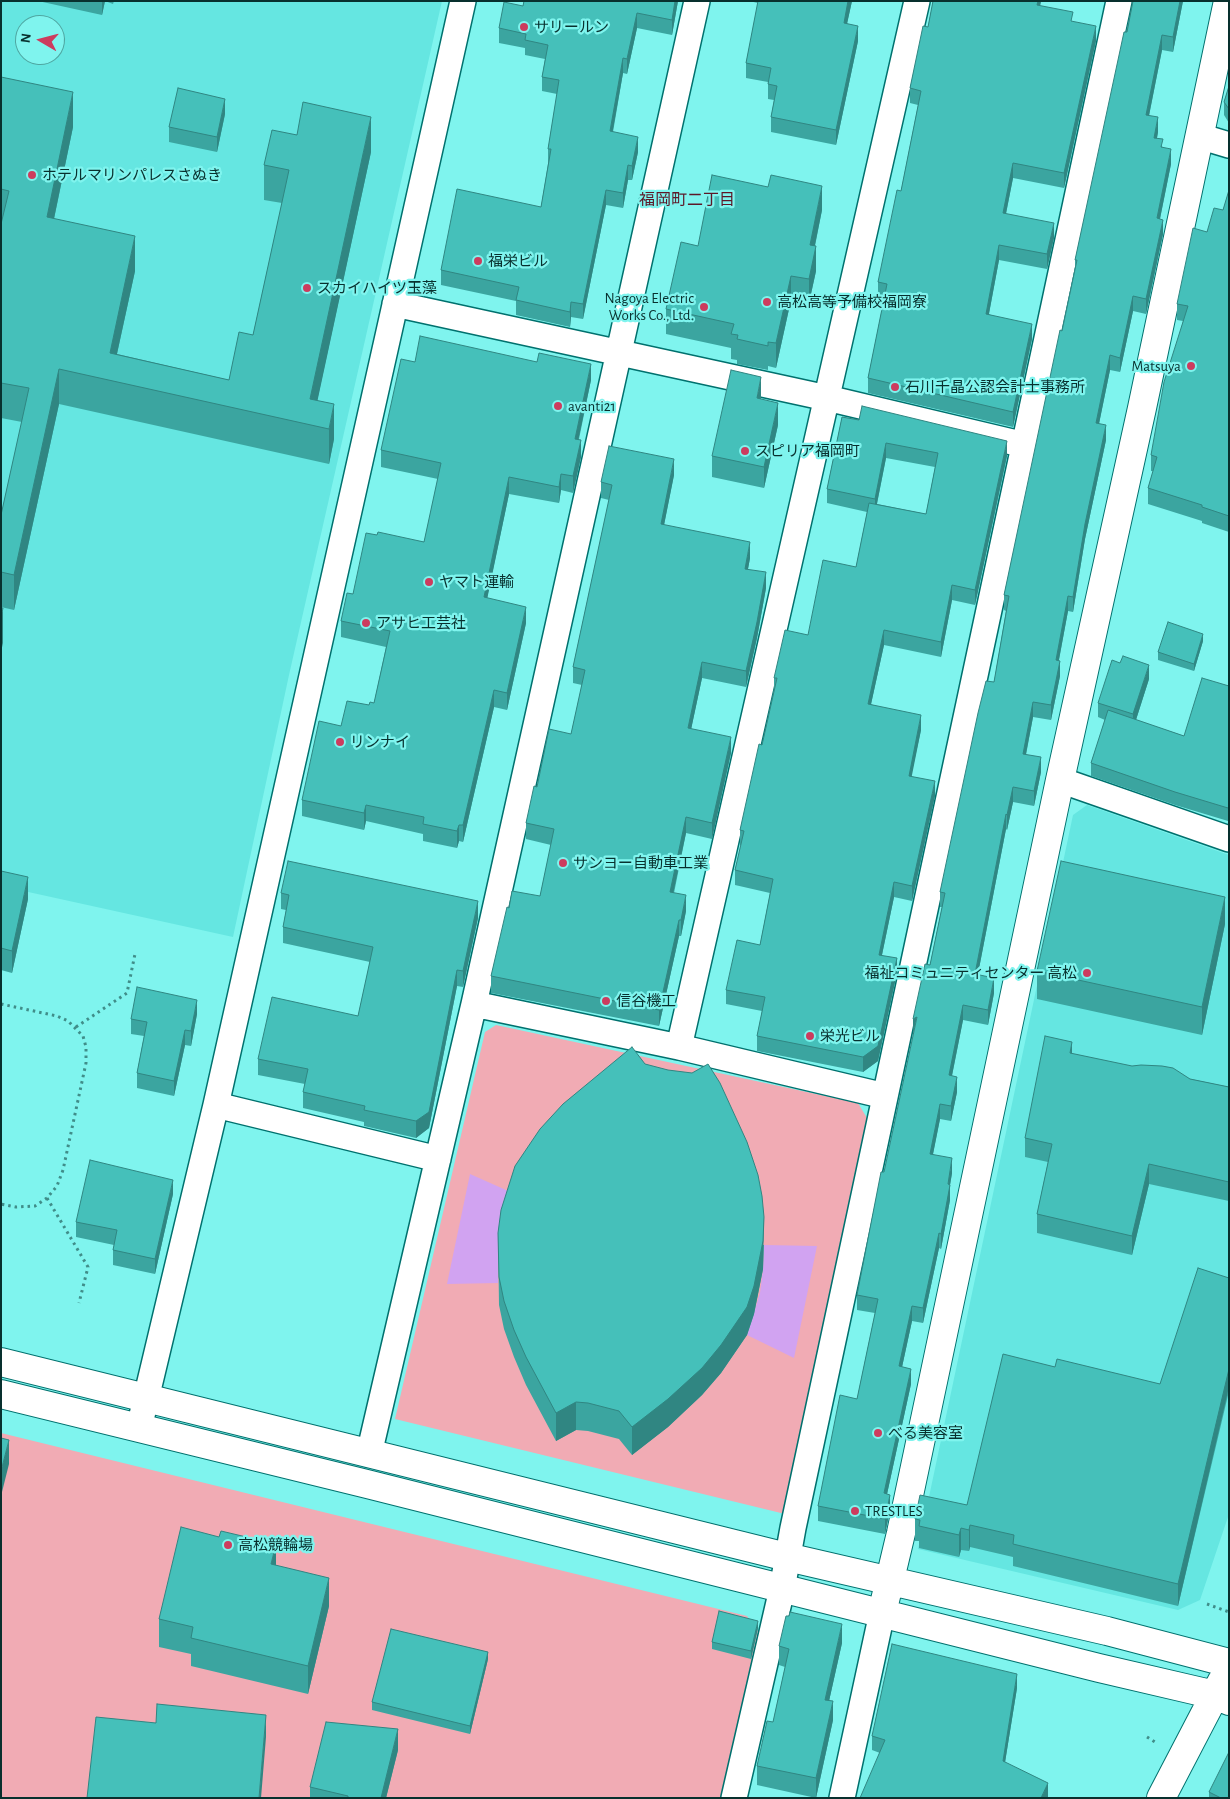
<!DOCTYPE html>
<html>
<head>
<meta charset="utf-8">
<style>
	body { margin:0 }
	#map { position:relative; width:1230px; height:1799px; overflow:hidden; background:#7ff4ee; font-family:"Alegreya Sans",sans-serif }
	canvas { display:block }
	.frame { position:absolute; inset:0; border:2px solid #08302e; pointer-events:none }
	.north { position:absolute; left:15px; top:15px; width:50px; height:50px; box-sizing:border-box; background:#7ff4ee; border:1px solid #4fa6a1; border-radius:50%; rotate:278deg; font-size:14px; font-weight:700; line-height:20px; text-align:center; color:#08302e }
	.north::after { content:''; display:block; margin:auto; width:18px; height:22px; background:#cc3c5e; clip-path:polygon(50% 0,100% 100%,50% 72%,0 100%) }
</style>
</head>
<body>
<div id="map">
<canvas width="1230" height="1799"></canvas>
<div class="frame"></div>
<div class="north">N</div>
</div>
<script>
const g = document.querySelector('canvas').getContext('2d');
g.lineJoin = 'round';
function paint(path, color) { g.fillStyle = color; g.fill(path, 'evenodd'); }
const shape = rows => new Path2D(rows.map(r => 'M' + r).join(''));
function trace(path, color, width, dash) { g.strokeStyle = color; g.lineWidth = width; g.lineCap = dash ? 'butt' : 'round'; g.setLineDash(dash || []); g.stroke(path); }
function write(font, color, halo, rows, align = 'center') {
  g.font = font + ' "Alegreya Sans","Noto Sans JP",sans-serif'; g.lineWidth = 4.5; g.setLineDash([]); g.textBaseline = 'middle'; g.strokeStyle = halo; g.fillStyle = color; for (const [text, x, y, turn = 0] of rows) {
    g.save(); g.translate(x, y); g.rotate((+turn || 0) * Math.PI / 180); g.textAlign = isNaN(turn) ? turn : align; if (halo) g.strokeText(text, 0, 0); g.fillText(text, 0, 0); g.restore();
  }
}
paint(shape([
	[1,1,442,1,289,675,233,937,1,886],
	[25,25,55,25,55,55,25,55],
	[1087,805,1229,855,1229,1514,1200,1600,1178,1610,918,1549,1073,815]
]), '#65e6e1');
paint(shape([
	[496,1025,858,1103,867,1118,785,1514,395,1419,485,1032],
	[1,1433,747,1616,758,1631,722,1798,1,1798]
]), '#f1abb4');
paint(shape([
	[470,1174,515,1194,501,1238,498,1260,498,1283,447,1284],
	[764,1245,817,1246,794,1358,747,1335,760,1293,763,1269]
]), '#d1a3f1');
const street = shape([
	[1199,136,1229,145],
	[395,304,827,398,1025,445],
	[1060,780,1229,839],
	[474,1004,679,1047,885,1096],
	[679,1047,917,1],
	[216,1105,438,1159],
	[139,1428,216,1105,463,1],
	[369,1454,474,1004,697,1],
	[734,1798,782,1589,793,1528,1119,1],
	[842,1798,882,1613]
]);
const secondary = shape([
	[1,1362,787,1557,1107,1631,1229,1663],
	[1,1394,367,1484,1099,1668,1215,1695,1229,1701],
	[882,1613,901,1533,1060,780,1142,408,1228,1],
	[1161,1798,1222,1681]
]);
trace(street, '#00716e', 28);
trace(secondary, '#00716e', 30);
trace(shape([
	[1,1004,57,1016,68,1021,83,1036,86,1047,86,1063,63,1170,57,1186,47,1198,35,1206,16,1207,1,1204],
	[76,1027,127,993,135,954],
	[47,1198,88,1267,79,1303],
	[1207,1604,1229,1612],
	[1147,1737,1155,1742]
]), '#408d89', 3, [2.5, 4]);
trace(street, '#fff', 25);
trace(secondary, '#fff', 28);
paint(shape([
	[38,1,114,1,113,4,105,1,102,15],
	[524,1,678,1,672,35,637,28,627,74,623,73,613,132,638,152,632,180,628,180,623,208,606,205,583,319,571,317,570,327,516,315,516,301,441,285,441,270,541,207,548,164,548,149,557,94,542,91,542,77,545,59,525,55,525,48,499,43,499,28,523,6],
	[749,1,852,1,847,23,858,41,836,145,771,132,771,117,774,100,768,99,768,82,746,78,746,63,758,3],
	[933,1,1041,1,1040,6,1073,22,1096,41,1064,188,1013,178,1006,214,1054,238,1047,269,999,260,989,314,1032,339,1013,427,868,393,868,378,884,299,878,297,878,282,901,191,918,105,910,103,910,88,928,27],
	[1133,1,1183,1,1173,52,1162,50,1149,116,1158,132,1157,138,1163,148,1171,164,1160,219,1163,234,1146,314,1133,311,1120,372,1110,370,1099,424,1106,440,1085,539,1073,612,1068,611,1059,660,1060,676,1051,720,1033,717,1026,755,1041,772,1034,806,1013,802,1007,830,1006,829,978,974,994,993,988,1025,963,1020,952,1076,957,1092,951,1121,940,1119,933,1154,952,1173,950,1185,950,1200,941,1249,939,1248,923,1323,912,1321,902,1367,911,1384,887,1494,890,1510,885,1534,818,1521,818,1506,857,1399,875,1313,857,1310,857,1295,930,965,942,907,940,907,940,892,994,682,1006,611,1004,610,1004,595,1062,331,1075,267,1075,260],
	[1,77,73,127,54,219,135,271,117,354,229,380,253,335,282,203,264,200,264,165,371,152,317,401,334,439,329,464,59,404,14,610,1,607,1,515,22,422,1,418],
	[1229,86,1229,123,1224,115,1224,102],
	[225,114,217,152,169,142,169,127],
	[1229,190,1229,532,1202,523,1202,521,1148,504,1148,488,1153,471,1151,471,1151,455,1183,321,1177,320,1177,304,1207,232,1223,210],
	[822,210,815,246,816,271,809,303,791,300,776,368,768,366,768,370,737,364,737,360,731,359,731,348,666,334,666,309,698,246],
	[415,362,591,380,579,439,581,457,573,493,561,490,559,503,509,494,487,598,526,623,507,710,494,707,463,842,459,841,457,848,423,841,423,834,366,821,364,830,302,816,302,800,341,726,369,705,374,703,386,647,341,637,341,621,353,594,377,535,424,542,438,479,381,467,381,450],
	[842,417,1007,456,975,605,952,600,941,657,884,645,871,704,921,730,911,776,935,796,912,901,894,897,882,955,897,973,878,1061,863,1072,757,1051,757,1036,762,1011,726,1004,726,990,760,945,770,893,735,885,735,870,741,845,740,845,740,830,762,745,774,689,774,678,808,635,856,567,867,512,827,503,827,489],
	[886,458,935,467,926,514,877,504],
	[778,425,764,488,712,477,712,456],
	[674,475,664,525,750,558,748,569,766,588,757,638,746,687,702,678,691,729,731,753,712,839,686,833,674,893,686,911,681,936,679,936,659,1026,491,993,491,976,509,908,540,896,551,845,526,839,526,823,537,787,571,734,582,685,573,683,573,667,609,500,601,498,601,482],
	[1203,641,1194,671,1158,660,1158,652],
	[1149,679,1136,720,1184,736,1229,686,1228,821,1175,805,1091,776,1091,763,1105,720,1098,717,1098,703],
	[1,871,28,899,12,973,1,970],
	[281,893,478,918,463,987,457,986,429,1128,416,1138,364,1126,364,1122,303,1108,303,1092,305,1084,258,1075,258,1059,358,1016,370,962,283,943,283,927,286,910,281,909],
	[1225,924,1202,1035,1037,999,1037,971],
	[197,1014,191,1046,185,1045,174,1096,137,1088,137,1073,144,1036,131,1034,131,1019],
	[1072,1054,1229,1087,1229,1201,1149,1184,1132,1255,1037,1233,1037,1214,1048,1162,1025,1157,1025,1138],
	[173,1194,155,1274,113,1265,113,1250,114,1245,76,1237,76,1222],
	[498,1233,764,1245,763,1269,754,1314,747,1335,721,1373,702,1395,668,1427,632,1455,619,1439,588,1431,576,1430,556,1441,526,1385,514,1357,504,1329,499,1305],
	[1229,1278,1229,1391,1178,1606,1013,1566,1013,1557,970,1547,969,1551,961,1550,959,1557,919,1548,919,1541,915,1541,915,1519,967,1505,1055,1367,1160,1384],
	[276,1565,329,1606,308,1694,191,1666,191,1654,159,1647,159,1619],
	[758,1628,751,1659,712,1649,712,1642],
	[842,1643,829,1701,833,1720,816,1798,757,1785,757,1766,773,1722,785,1667,779,1665,779,1646],
	[488,1659,470,1734,372,1710,372,1702],
	[1017,1688,1005,1762,1048,1798,880,1753,872,1750,872,1736],
	[398,1750,386,1798,310,1798,310,1787],
	[1209,1792,1229,1798,1209,1798]
]), '#3ba5a0');
paint(shape([
	[102,1,105,1,102,15],
	[675,1,678,1,672,35,672,20],
	[848,1,852,1,844,38,844,23],
	[1038,1,1041,1,1037,20,1037,5],
	[1180,1,1183,1,1173,52,1173,37],
	[637,13,637,28,627,74,627,59],
	[858,26,858,41,836,145,836,130],
	[1096,26,1096,41,1064,188,1064,173],
	[1162,35,1162,50,1146,130,1146,115],
	[623,58,623,73,610,146,610,131],
	[73,92,73,127,47,252,47,217],
	[225,99,225,114,217,152,217,137],
	[371,117,371,152,312,426,310,399],
	[1158,117,1158,132,1154,153,1154,138],
	[638,137,638,152,632,180,632,166],
	[1171,149,1171,164,1157,233,1157,218],
	[1013,163,1013,178,1003,228,1003,213],
	[628,165,628,180,623,208,623,193],
	[822,186,822,210,810,269,810,245],
	[606,190,606,205,583,319,583,304],
	[1163,220,1163,234,1146,314,1146,299],
	[1054,223,1054,238,1047,269,1047,254],
	[135,236,135,271,111,381,110,353],
	[999,245,999,260,986,329,986,314],
	[816,246,816,271,809,303,809,279],
	[791,276,791,300,776,368,776,343],
	[1133,296,1133,311,1120,372,1120,358],
	[571,302,571,317,570,327,570,312],
	[1032,324,1032,339,1013,427,1013,412],
	[1110,355,1110,370,1096,438,1096,423],
	[591,364,591,380,575,455,575,439],
	[59,369,59,404,14,610,14,575],
	[761,377,761,398,757,420,757,398],
	[778,403,778,425,764,488,764,467],
	[334,404,334,439,329,464,329,429],
	[1106,425,1106,440,1085,539,1073,612,1073,597,1085,524],
	[581,440,581,457,573,493,573,476],
	[1007,441,1007,456,975,605,975,590],
	[886,443,886,458,875,513,875,499],
	[674,459,674,475,661,540,661,524],
	[561,474,561,490,559,503,559,487],
	[509,477,509,494,484,614,484,597],
	[750,542,750,558,745,585,745,569],
	[766,572,766,588,757,638,746,687,746,671],
	[952,585,952,600,941,657,941,642],
	[1068,596,1068,611,1056,675,1056,660],
	[526,607,526,623,507,710,507,693],
	[3,608,3,643,1,652,1,617],
	[884,630,884,645,868,718,868,704],
	[1203,634,1203,641,1194,671,1194,664],
	[1060,661,1060,676,1051,720,1051,705],
	[702,662,702,678,688,744,688,728],
	[1149,665,1149,679,1133,729,1133,714],
	[494,690,494,707,463,842,463,825],
	[1033,702,1033,717,1023,769,1023,754],
	[921,715,921,730,909,790,909,776],
	[731,737,731,753,712,839,712,823],
	[1041,757,1041,772,1034,806,1034,791],
	[935,781,935,796,912,901,912,886],
	[1013,787,1013,802,1007,830,1007,815],
	[366,805,366,821,364,830,364,813],
	[1229,805,1229,818,1228,821,1228,808],
	[1006,814,1006,829,975,989,975,974],
	[686,817,686,833,670,908,670,892],
	[459,825,459,841,457,848,457,831],
	[28,877,28,899,12,973,12,951],
	[894,882,894,897,879,969,879,955],
	[686,895,686,911,681,936,681,920],
	[1225,897,1225,924,1202,1035,1202,1007],
	[478,901,478,918,463,987,463,971],
	[679,920,679,936,659,1026,659,1010],
	[897,958,897,973,878,1061,863,1072,863,1057],
	[457,970,457,986,429,1128,416,1138,416,1121],
	[994,978,994,993,988,1025,988,1010],
	[197,1000,197,1014,191,1046,191,1031],
	[963,1005,963,1020,949,1090,949,1075],
	[917,1017,913,1034,913,1019],
	[185,1030,185,1045,174,1096,174,1081],
	[1072,1042,1072,1061,1070,1053],
	[957,1077,957,1092,951,1121,951,1106],
	[940,1104,940,1119,930,1169,930,1154],
	[952,1158,952,1173,950,1185,950,1200,941,1249,941,1234],
	[1149,1164,1149,1184,1132,1255,1132,1236],
	[173,1180,173,1194,155,1274,155,1259],
	[764,1217,763,1269,754,1314,747,1335,721,1373,702,1395,668,1427,632,1455,632,1427],
	[939,1233,939,1248,923,1323,923,1308],
	[912,1306,912,1321,899,1381,899,1366],
	[911,1369,911,1384,884,1508,884,1493],
	[1228,1369,1228,1391,1178,1606,1178,1584],
	[576,1402,576,1430,556,1441,556,1413],
	[9,1440,9,1464,1,1496,1,1471],
	[890,1495,890,1510,885,1534,885,1519],
	[970,1525,970,1547,969,1551,969,1530],
	[961,1528,961,1550,959,1557,959,1535],
	[276,1544,276,1572,271,1564],
	[329,1578,329,1606,308,1694,308,1666],
	[758,1621,758,1628,751,1659,751,1651],
	[842,1624,842,1643,825,1719,825,1700],
	[488,1652,488,1659,470,1734,470,1726],
	[1017,1674,1017,1688,1003,1775,1003,1761],
	[833,1701,833,1720,816,1798,816,1778],
	[266,1715,266,1737,261,1798,259,1798],
	[398,1729,398,1750,386,1798,381,1798],
	[1048,1783,1048,1798,1041,1798]
]), '#308682');
const building = shape([
	[524,1,675,1,672,20,637,13,627,59,623,58,610,131,638,137,632,166,628,165,623,193,606,190,583,304,571,302,570,312,516,300,519,287,441,270,457,189,541,207,551,149,548,149,559,80,542,77,548,45,525,40,526,34,499,28,504,2,523,6,524,1],
	[758,1,848,1,844,23,858,26,836,130,771,117,777,86,768,84,771,68,746,63,758,1],
	[933,1,1038,1,1037,5,1073,12,1071,21,1096,26,1064,173,1013,163,1003,213,1054,223,1047,254,999,245,986,314,1032,324,1013,412,868,378,887,284,878,282,897,190,901,191,921,91,910,88,923,26,928,27,933,1],
	[1133,1,1180,1,1173,37,1162,35,1146,115,1158,117,1154,138,1163,139,1161,147,1171,149,1157,218,1163,220,1146,299,1133,296,1120,358,1110,355,1096,423,1106,425,1085,524,1073,597,1068,596,1056,660,1060,661,1051,705,1033,702,1023,754,1041,757,1034,791,1013,787,1007,815,1006,814,975,974,994,978,988,1010,963,1005,949,1075,957,1077,951,1106,940,1104,930,1154,952,1158,948,1184,950,1185,941,1234,939,1233,923,1308,912,1306,899,1366,911,1369,884,1493,890,1495,885,1519,818,1506,840,1395,857,1399,878,1299,857,1295,881,1172,884,1172,917,1017,913,1019,925,964,930,965,945,893,940,892,978,713,986,681,994,682,1009,596,1004,595,1060,330,1062,331,1077,260,1075,260,1124,32,1127,32,1133,1],
	[1,77,73,92,47,217,135,236,110,353,229,380,239,332,253,335,289,170,264,165,272,130,297,135,303,102,371,117,310,399,334,404,329,429,59,369,14,575,1,572,1,515,29,388,1,383,1,224,9,191,1,189,1,77],
	[1229,86,1229,109,1224,102,1229,86],
	[178,88,225,99,217,137,169,127,178,88],
	[712,175,768,187,771,175,822,186,810,245,816,246,809,279,791,276,776,343,768,342,768,346,737,339,738,335,731,334,734,324,666,309,681,242,698,246,712,175],
	[1229,190,1229,516,1202,507,1202,505,1148,488,1157,457,1151,455,1164,382,1188,306,1177,304,1193,228,1207,232,1214,208,1223,210,1229,190],
	[420,336,537,362,539,353,591,364,575,439,581,440,573,476,561,474,559,487,509,477,484,597,526,607,507,693,494,690,463,825,459,825,457,831,423,824,424,817,366,805,364,813,302,800,319,721,341,726,347,701,369,705,370,702,374,703,390,631,341,621,347,593,353,594,366,533,377,535,378,532,424,542,441,463,381,450,401,359,415,362,420,336],
	[731,370,761,377,757,398,778,403,764,467,712,456,731,370],
	[862,406,1007,441,975,590,952,585,941,642,884,630,868,704,921,715,909,776,935,781,912,886,894,882,879,955,897,958,878,1046,863,1057,757,1036,765,997,726,990,737,940,760,945,773,879,735,870,744,831,740,830,759,744,762,745,777,678,774,678,785,630,808,635,823,560,856,567,869,503,926,514,938,453,886,443,875,499,827,489,842,417,859,420,862,406],
	[609,446,674,459,661,524,750,542,745,569,766,572,757,622,746,671,702,662,688,728,731,737,712,823,686,817,670,892,686,895,681,920,679,920,659,1010,491,976,507,907,509,908,512,891,540,896,554,829,526,823,534,786,537,787,549,729,571,734,585,670,573,667,612,485,601,482,609,446],
	[1,608,3,608,1,617,1,608],
	[1168,622,1203,634,1194,664,1158,652,1168,622],
	[1123,656,1149,665,1133,714,1098,703,1112,660,1120,663,1123,656],
	[1202,678,1229,686,1229,805,1228,808,1175,792,1091,763,1108,710,1184,736,1202,678],
	[288,861,478,901,463,971,457,970,429,1112,416,1121,364,1110,365,1106,303,1092,308,1069,258,1059,272,997,358,1016,373,947,283,927,289,895,281,893,288,861],
	[1061,861,1225,897,1202,1007,1037,971,1061,861],
	[1,871,28,877,12,951,1,948,1,871],
	[137,987,197,1000,191,1031,185,1030,174,1081,137,1073,147,1022,131,1019,137,987],
	[1045,1036,1072,1042,1070,1053,1132,1066,1141,1065,1162,1066,1173,1068,1190,1079,1229,1087,1229,1182,1149,1164,1132,1236,1037,1214,1052,1144,1025,1138,1045,1036],
	[632,1047,645,1064,668,1070,692,1073,708,1064,720,1083,747,1142,758,1175,762,1196,764,1217,763,1241,754,1286,747,1307,721,1345,702,1368,668,1399,632,1427,619,1411,588,1403,576,1402,556,1413,526,1357,514,1330,504,1301,499,1277,498,1233,501,1210,515,1166,540,1129,563,1104,632,1047],
	[90,1160,173,1180,155,1259,113,1250,117,1230,76,1222,90,1160],
	[1198,1268,1229,1278,1229,1369,1178,1584,1013,1544,1014,1535,970,1525,969,1530,961,1528,959,1535,919,1526,920,1520,915,1519,920,1495,967,1505,1003,1354,1055,1367,1057,1359,1160,1384,1198,1268],
	[1,1438,9,1440,1,1471,1,1438],
	[181,1527,219,1537,221,1531,276,1544,271,1564,329,1578,308,1666,191,1638,193,1627,159,1619,181,1527],
	[719,1611,758,1621,751,1651,712,1642,719,1611],
	[790,1612,842,1624,825,1700,833,1701,816,1778,757,1766,767,1721,773,1722,789,1649,779,1646,786,1616,789,1616,790,1612],
	[391,1629,488,1652,470,1726,372,1702,391,1629],
	[892,1644,1017,1674,1003,1761,1048,1783,1041,1798,860,1798,885,1740,872,1736,892,1644],
	[157,1704,266,1715,259,1798,87,1798,96,1717,156,1723,157,1704],
	[326,1722,398,1729,381,1798,348,1798,348,1796,310,1787,326,1722],
	[1229,1752,1229,1798,1221,1798,1209,1792,1229,1752]
]);
paint(building, '#45c0ba');
trace(building, '#308682', 1);
for (const [x, y, r, color] of [
	[524,27,5,"#cc3c5e"],
	[32,175,5,"#cc3c5e"],
	[478,261,5,"#cc3c5e"],
	[307,288,5,"#cc3c5e"],
	[767,302,5,"#cc3c5e"],
	[704,307,5,"#cc3c5e"],
	[1191,366,5,"#cc3c5e"],
	[895,387,5,"#cc3c5e"],
	[558,406,5,"#cc3c5e"],
	[745,451,5,"#cc3c5e"],
	[429,582,5,"#cc3c5e"],
	[366,623,5,"#cc3c5e"],
	[340,742,5,"#cc3c5e"],
	[563,863,5,"#cc3c5e"],
	[1087,973,5,"#cc3c5e"],
	[606,1001,5,"#cc3c5e"],
	[810,1036,5,"#cc3c5e"],
	[878,1433,5,"#cc3c5e"],
	[855,1511,5,"#cc3c5e"],
	[228,1545,5,"#cc3c5e"]
]) { const dot = new Path2D(); dot.arc(x, y, r, 0, 2 * Math.PI); g.fillStyle = color; g.fill(dot); trace(dot, '#7ff4ee', 2); }
write('15px', '#08302e', '#7ff4ee', [
	["サリールン",534,27],
	["ホテルマリンパレスさぬき",42,175],
	["福栄ビル",488,261],
	["スカイハイツ玉藻",317,288],
	["Nagoya Electric",694,298,"right"],
	["Works Co., Ltd.",694,315,"right"],
	["高松高等予備校福岡寮",777,302],
	["Matsuya",1181,366,"right"],
	["石川千晶公認会計士事務所",905,387],
	["avanti21",568,406],
	["スピリア福岡町",755,451],
	["ヤマト運輸",439,582],
	["アサヒ工芸社",376,623],
	["リンナイ",350,742],
	["サンヨー自動車工業",573,863],
	["福祉コミュニティセンター 高松",1077,973,"right"],
	["信谷機工",616,1001],
	["栄光ビル",820,1036],
	["べる美容室",888,1433],
	["TRESTLES",865,1511],
	["高松競輪場",238,1545]
], 'left');
write('16px', '#5d1828', '#7ff4ee', [
	["福岡町二丁目",687,200]
]);
</script>
</body>
</html>
